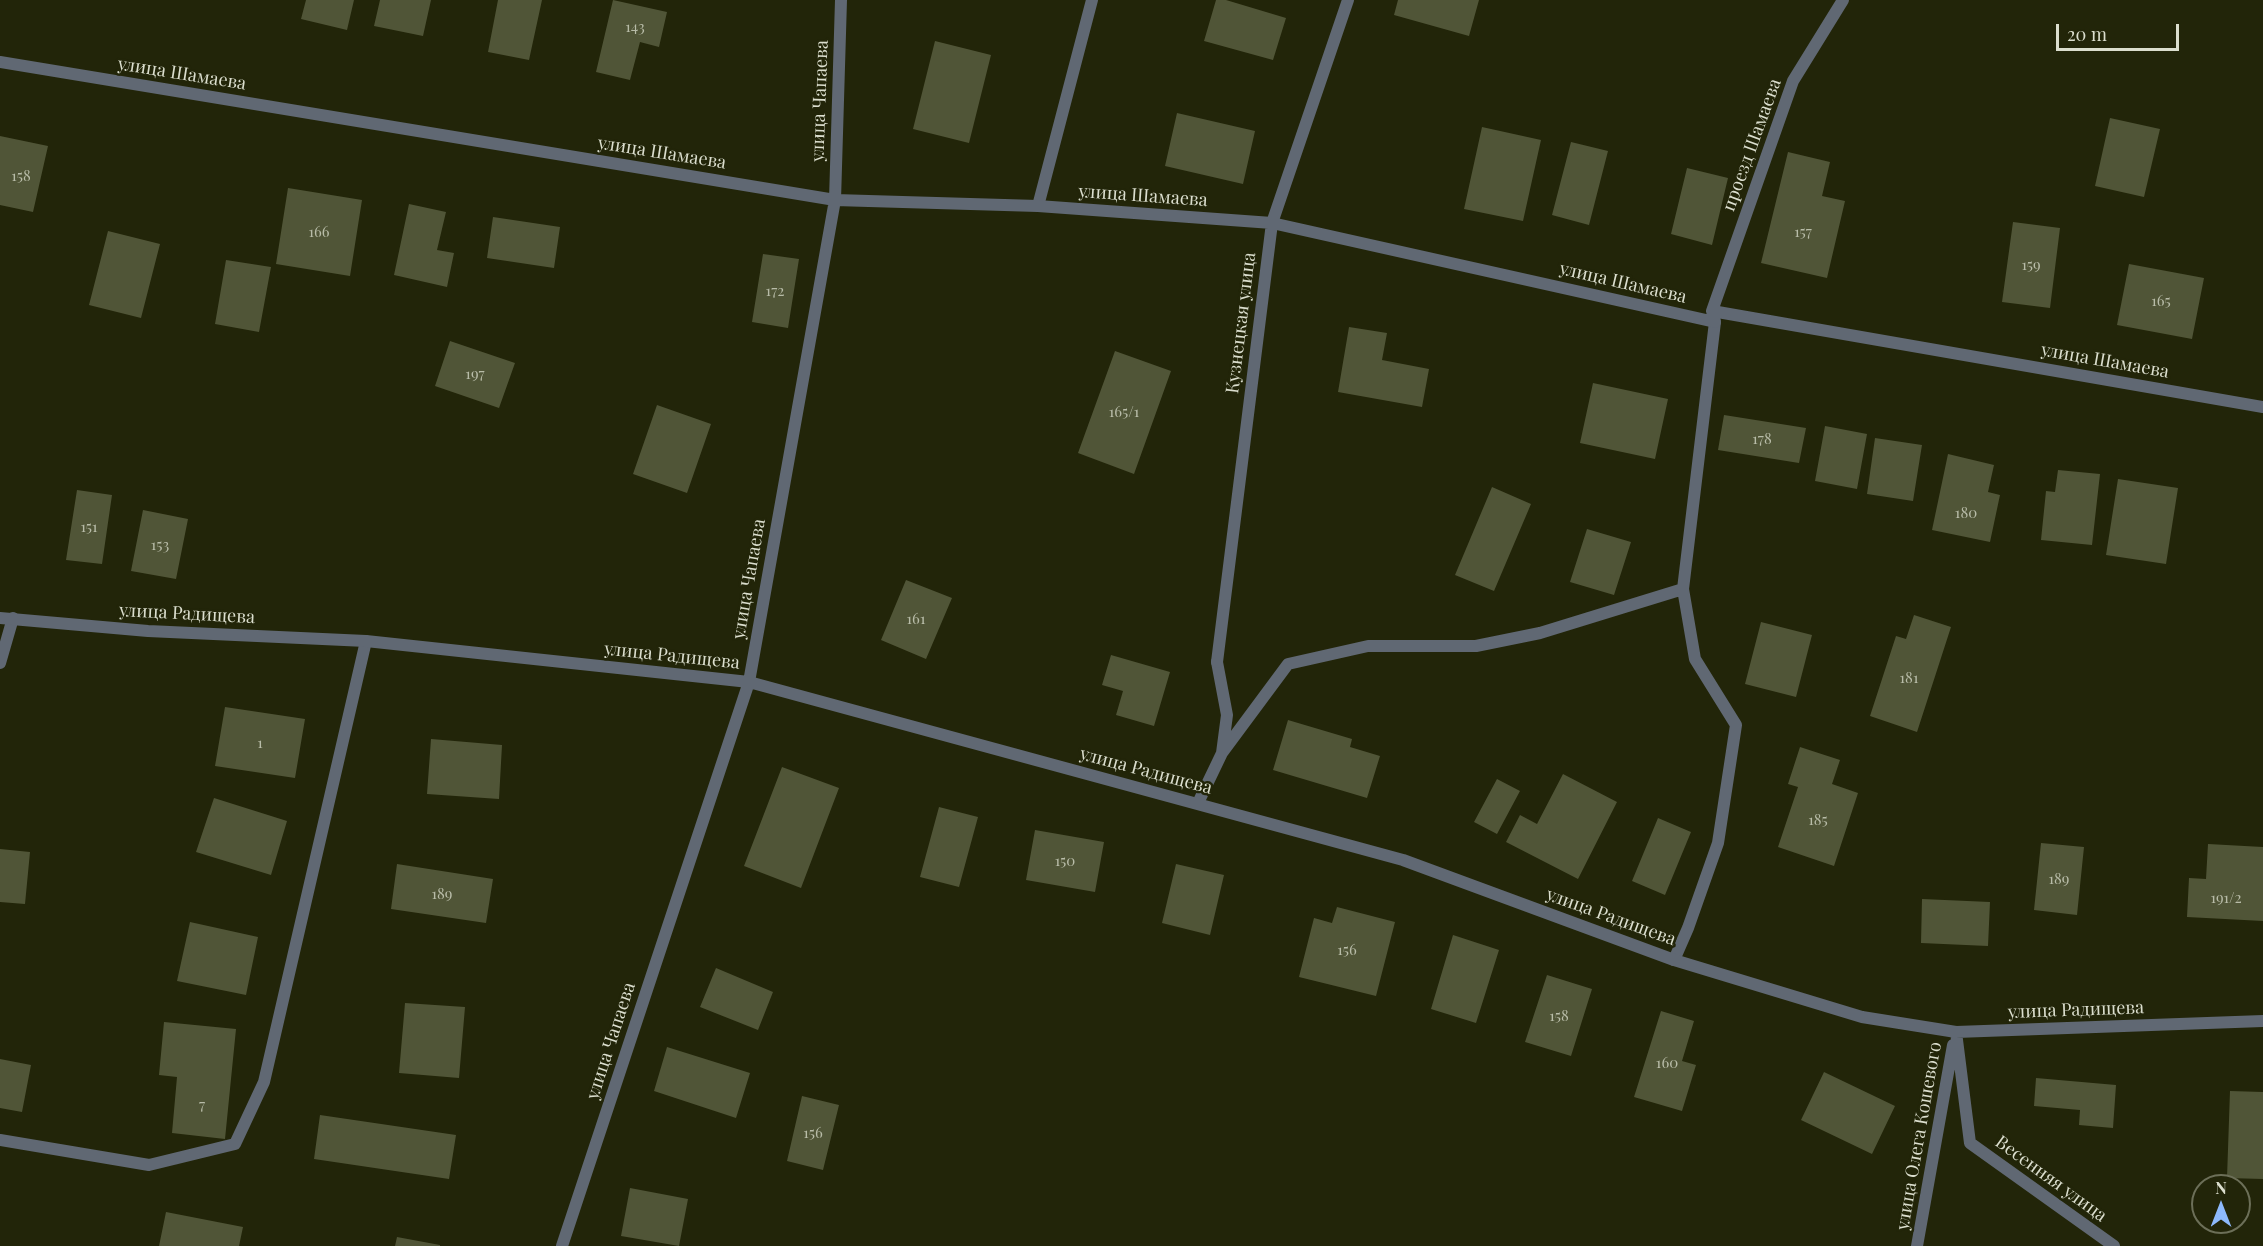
<!DOCTYPE html>
<html>
<head>
<meta charset="utf-8">
<style>
	body { margin:0 }
	#map { position:relative; width:2263px; height:1246px; overflow:hidden; background:#222509; font-family:"Playfair Display",serif }
	canvas { display:block }
	.north { position:absolute; left:2191px; top:1174px; width:60px; height:60px; box-sizing:border-box; background:#222509; border:2px solid #6c6f58; border-radius:50%; rotate:0deg; font-size:16px; font-weight:700; line-height:24px; text-align:center; color:#dbdece }
	.north::after { content:''; display:block; margin:auto; width:21px; height:27px; background:#8db9fc; clip-path:polygon(50% 0,100% 100%,50% 72%,0 100%) }
	.scale { position:absolute; left:2056px; top:24px; width:123px; height:27px; box-sizing:border-box; border:3px solid #dbdece; border-top:0; padding-left:8px; font-size:18px; line-height:21px; white-space:nowrap; color:#dbdece; -webkit-text-stroke:4px #222509; paint-order:stroke }
</style>
</head>
<body>
<div id="map">
<canvas width="2263" height="1246"></canvas>
<div class="north">N</div>
<div class="scale">20 m</div>
</div>
<script>
const g = document.querySelector('canvas').getContext('2d');
g.lineJoin = 'round';
function paint(path, color) { g.fillStyle = color; g.fill(path, 'evenodd'); }
const shape = rows => new Path2D(rows.map(r => 'M' + r).join(''));
function trace(path, color, width, dash) { g.strokeStyle = color; g.lineWidth = width; g.lineCap = dash ? 'butt' : 'round'; g.setLineDash(dash || []); g.stroke(path); }
function write(font, color, halo, rows, align = 'center') {
  g.font = font + ' "Playfair Display",serif'; g.lineWidth = 5; g.setLineDash([]); g.textBaseline = 'middle'; g.strokeStyle = halo; g.fillStyle = color; for (const [text, x, y, turn = 0] of rows) {
    g.save(); g.translate(x, y); g.rotate((+turn || 0) * Math.PI / 180); g.textAlign = isNaN(turn) ? turn : align; if (halo) g.strokeText(text, 0, 0); g.fillText(text, 0, 0); g.restore();
  }
}
paint(shape([
	[306,0,354,0,347,30,301,19],
	[380,0,431,0,423,36,374,26],
	[498,0,542,0,529,60,488,52],
	[613,0,667,12,659,47,640,42,630,80,596,72],
	[1216,0,1226,0,1286,18,1273,60,1204,41],
	[1398,0,1479,0,1469,36,1394,15],
	[935,41,991,55,969,143,913,129],
	[1177,113,1255,131,1243,184,1165,166],
	[2110,118,2160,129,2144,197,2095,186],
	[1482,127,1541,140,1523,221,1464,209],
	[0,136,48,146,33,212,0,205],
	[1571,142,1608,151,1589,225,1552,215],
	[1788,152,1830,162,1822,196,1845,201,1827,278,1761,263],
	[1687,168,1728,178,1712,245,1671,234],
	[288,188,362,200,350,276,276,264],
	[409,204,446,212,437,250,454,253,447,287,394,275],
	[493,217,560,227,554,268,487,258],
	[2013,222,2060,228,2050,308,2002,302],
	[108,231,160,244,141,318,89,305],
	[763,254,799,259,788,328,752,322],
	[226,260,271,267,259,332,215,324],
	[2129,264,2204,278,2192,339,2117,325],
	[1349,327,1387,333,1382,360,1429,369,1422,407,1338,392],
	[450,341,515,363,499,408,435,386],
	[1115,351,1171,371,1134,474,1078,453],
	[1593,383,1668,399,1655,459,1580,443],
	[657,405,711,424,687,493,633,474],
	[1724,415,1806,428,1799,463,1718,450],
	[1825,426,1867,434,1857,489,1815,481],
	[1875,438,1922,445,1913,501,1867,494],
	[1948,454,1994,465,1988,492,2000,495,1990,542,1932,530],
	[2058,470,2100,474,2092,545,2041,540,2046,491,2055,492],
	[2118,479,2178,488,2166,564,2106,555],
	[1492,487,1531,504,1494,591,1455,575],
	[77,490,112,495,102,564,66,560],
	[143,510,188,519,176,579,131,571],
	[1587,529,1631,542,1614,595,1570,582],
	[906,580,952,598,926,659,881,640],
	[1914,615,1951,627,1917,732,1870,716,1896,636,1906,639],
	[1761,622,1812,635,1796,697,1745,684],
	[1111,655,1170,672,1154,726,1116,715,1123,691,1102,685],
	[225,707,305,719,295,778,215,766],
	[1288,720,1352,739,1350,747,1380,756,1367,798,1273,770],
	[431,739,502,745,499,799,427,794],
	[1800,747,1840,760,1832,784,1858,793,1834,866,1778,847,1798,787,1788,784],
	[782,767,839,788,801,888,744,866],
	[1563,774,1617,802,1578,879,1506,842,1520,815,1537,824],
	[1497,779,1520,791,1497,834,1474,822],
	[214,798,287,821,271,875,196,852],
	[939,807,978,817,959,887,920,877],
	[1658,818,1691,832,1665,895,1632,881],
	[1035,830,1104,842,1095,892,1026,880],
	[2041,843,2084,847,2077,915,2034,910],
	[2208,844,2263,847,2263,921,2187,917,2189,878,2206,879],
	[0,849,30,852,25,904,0,902],
	[397,864,493,879,486,923,391,909],
	[1176,864,1224,875,1210,935,1162,923],
	[1922,899,1990,902,1988,946,1921,943],
	[1337,907,1395,922,1376,996,1299,977,1314,918,1332,923],
	[190,922,258,937,246,995,177,981],
	[1453,935,1499,950,1476,1023,1431,1009],
	[716,968,773,992,758,1030,700,1007],
	[1547,975,1592,989,1571,1056,1525,1042],
	[405,1003,465,1007,459,1078,399,1073],
	[1661,1011,1694,1021,1682,1061,1696,1065,1682,1111,1634,1097],
	[164,1022,236,1029,225,1139,172,1133,177,1077,159,1075],
	[667,1047,750,1073,736,1118,654,1091],
	[0,1059,31,1065,22,1112,0,1108],
	[1824,1072,1895,1106,1872,1154,1801,1120],
	[2036,1078,2116,1085,2113,1128,2079,1125,2080,1110,2034,1106],
	[2230,1091,2263,1092,2263,1179,2227,1178],
	[802,1096,839,1105,823,1170,787,1161],
	[320,1115,456,1135,449,1179,314,1159],
	[630,1188,688,1199,679,1246,621,1236],
	[166,1212,243,1227,239,1246,159,1246],
	[397,1237,440,1245,440,1246,395,1246]
]), '#505537');
trace(shape([
	[1038,206,1092,0],
	[0,663,13,618],
	[1222,753,1288,664,1368,646,1476,646,1540,633,1683,589,1715,322],
	[1198,803,1222,753,1227,715,1217,662],
	[1674,960,1688,928,1718,843,1736,725,1695,659,1683,589],
	[0,1140,149,1165,235,1144,264,1082,366,641]
]), '#606873', 12);
trace(shape([
	[0,62,835,200,1038,206,1272,223,1715,322,1712,311,2263,407],
	[1712,311,1793,81,1843,0],
	[0,618,148,631,366,641,749,682,1403,860,1674,960,1862,1017,1956,1032,2263,1021],
	[1217,662,1272,223,1348,0],
	[1956,1032,1970,1143,2114,1246],
	[562,1246,749,682,835,200,841,0],
	[1917,1246,1953,1045]
]), '#606873', 12);
write('15px', '#b8bca8', null, [
	["143",635,27],
	["158",21,176],
	["166",319,232],
	["157",1803,232],
	["159",2031,265],
	["172",775,291],
	["165",2161,301],
	["197",475,374],
	["165/1",1124,412],
	["178",1762,439],
	["180",1966,513],
	["151",89,527],
	["153",160,545],
	["161",916,619],
	["181",1909,678],
	["1",260,743],
	["185",1818,820],
	["150",1065,861],
	["189",2059,879],
	["189",442,894],
	["191/2",2226,898],
	["156",1347,950],
	["158",1559,1016],
	["160",1667,1063],
	["7",202,1105],
	["156",813,1133]
]);
write('18px', '#dbdece', '#222509', [
	["улица Шамаева",182,74,9],
	["улица Чапаева",820,101,-88],
	["проезд Шамаева",1752,145,-70],
	["улица Шамаева",662,153,9],
	["улица Шамаева",1143,196,4],
	["улица Шамаева",1623,283,13],
	["Кузнецкая улица",1241,323,-83],
	["улица Шамаева",2105,361,10],
	["улица Чапаева",749,579,-80],
	["улица Радищева",187,614,3],
	["улица Радищева",672,656,6],
	["улица Радищева",1146,771,15],
	["улица Радищева",1611,917,20],
	["улица Радищева",2076,1010,-2],
	["улица Чапаева",611,1041,-72],
	["улица Олега Кошевого",1919,1136,-80],
	["Весенняя улица",2051,1179,36]
]);
</script>
</body>
</html>
